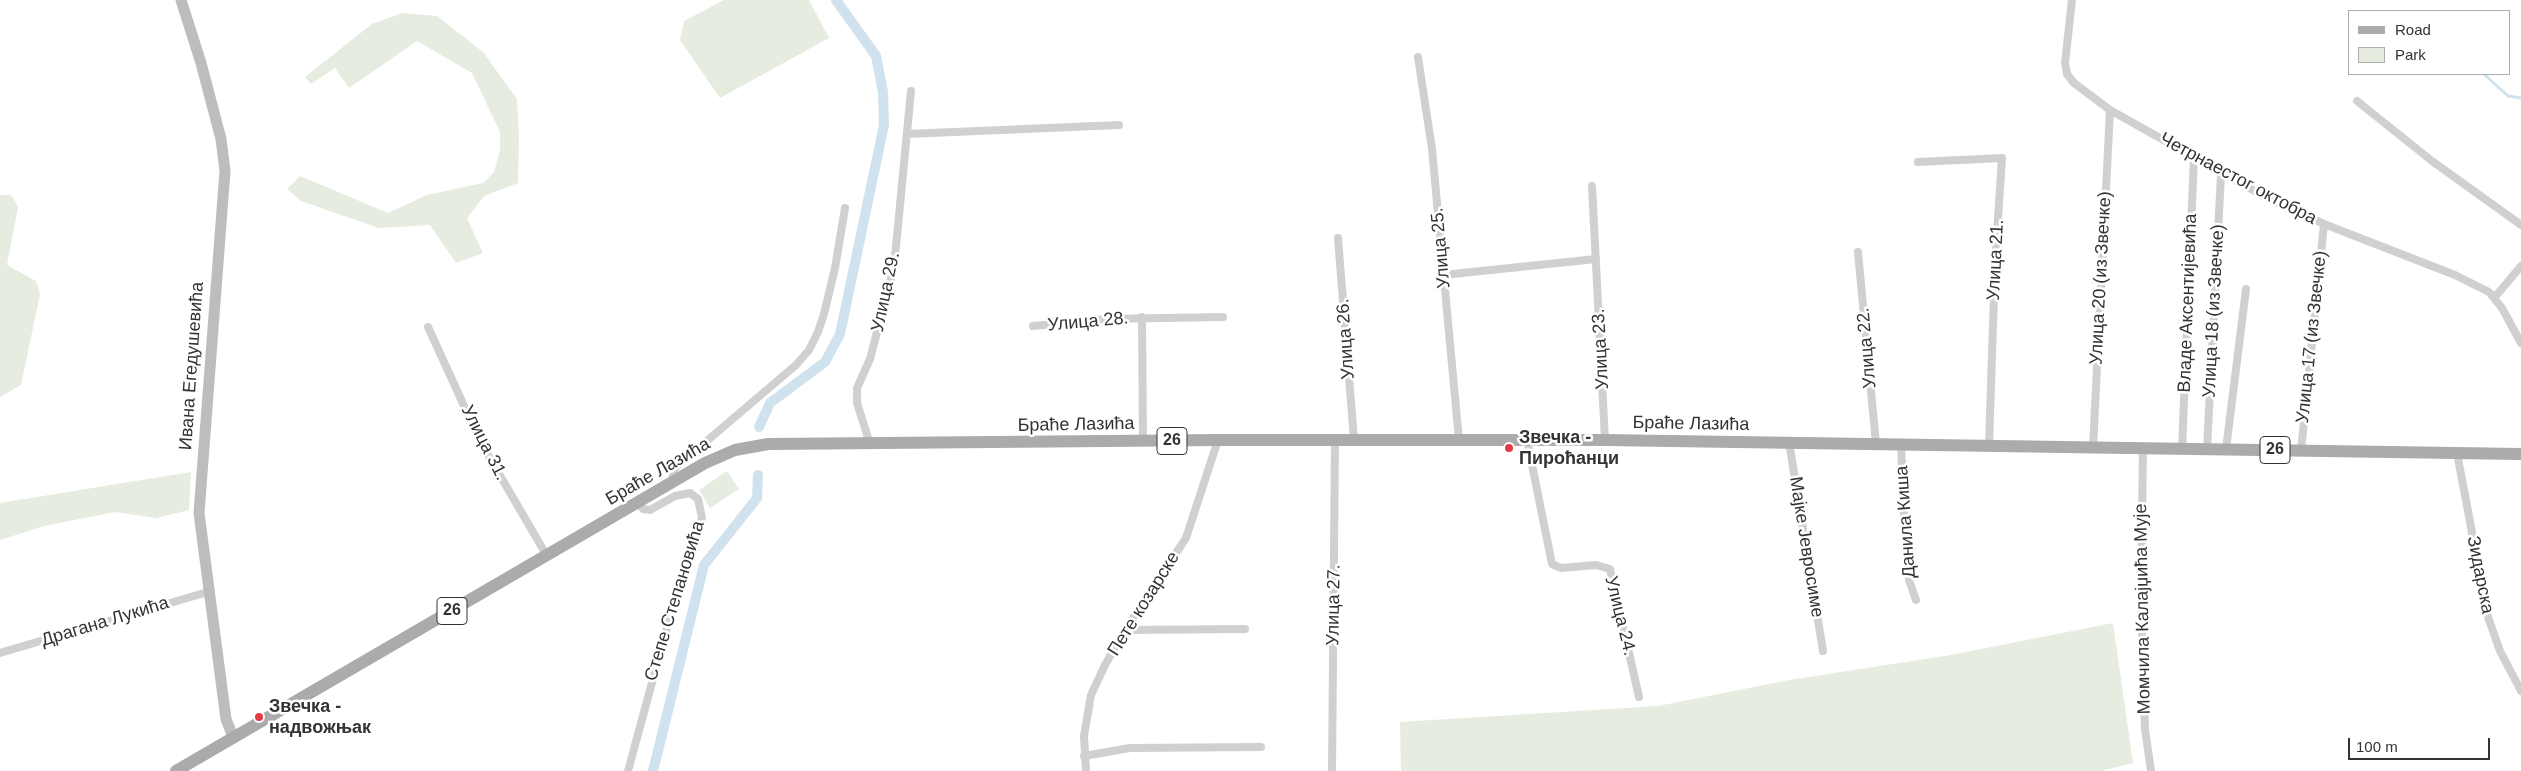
<!DOCTYPE html>
<html>
<head>
<meta charset="utf-8">
<style>
	body { margin:0 }
	#map { position:relative; width:2521px; height:771px; overflow:hidden; background:#fff; font-family:Arial,sans-serif }
	canvas { display:block }
	.legend { position:absolute; left:2348px; top:10px; width:162px; height:65px; box-sizing:border-box; background:#fff; border:1px solid #adadad; margin:0; padding:6px 9px; list-style:none; font-size:15px; color:#333 }
	.legend li { display:flex; align-items:center; gap:10px; height:25px }
	.legend b { width:25px; border:1px solid #adadad }
	.scale { position:absolute; left:2348px; top:738px; width:142px; height:22px; box-sizing:border-box; border:2px solid #333; border-top:0; padding-left:6px; font-size:15px; line-height:18px; white-space:nowrap; color:#333; -webkit-text-stroke:4px #fff; paint-order:stroke }
</style>
</head>
<body>
<div id="map">
<canvas width="2521" height="771"></canvas>
<ul class="legend">
<li><b style="height:6px;background:#ababab"></b>Road</li>
<li><b style="height:14px;background:#e6ecdf"></b>Park</li>
</ul>
<div class="scale">100 m</div>
</div>
<script>
const g = document.querySelector('canvas').getContext('2d');
g.lineJoin = 'round';
function paint(path, color) { g.fillStyle = color; g.fill(path, 'evenodd'); }
const shape = rows => new Path2D(rows.map(r => 'M' + r).join(''));
function trace(path, color, width, dash) { g.strokeStyle = color; g.lineWidth = width; g.lineCap = dash ? 'butt' : 'round'; g.setLineDash(dash || []); g.stroke(path); }
function write(font, color, halo, rows, align = 'center') {
  g.font = font + ' Arial,sans-serif'; g.lineWidth = 5; g.setLineDash([]); g.textBaseline = 'middle'; g.strokeStyle = halo; g.fillStyle = color; for (const [text, x, y, turn = 0] of rows) {
    g.save(); g.translate(x, y); g.rotate((+turn || 0) * Math.PI / 180); g.textAlign = isNaN(turn) ? turn : align; if (halo) g.strokeText(text, 0, 0); g.fillText(text, 0, 0); g.restore();
  }
}
paint(shape([
	[724,0,809,0,829,38,720,98,680,40,684,21],
	[402,13,437,16,483,52,517,99,519,138,518,183,484,196,467,218,483,253,456,263,430,225,379,228,301,201,287,189,300,176,388,213,427,195,483,183,494,172,500,150,500,132,472,73,417,41,349,88,335,68,311,84,305,77,372,24],
	[0,195,11,195,18,207,7,265,36,281,40,294,21,385,0,397],
	[727,471,739,489,710,508,699,490],
	[191,472,189,510,156,518,115,512,44,526,0,540,0,503],
	[2113,623,2133,763,2101,771,1401,771,1400,722,1658,706,1789,680,1951,655]
]), '#e6ecdf');
trace(shape([
	[2484,74,2508,96,2521,98]
]), '#cfe2ee', 3);
trace(shape([
	[759,427,770,403,825,362,840,334,884,125,883,92,876,56,836,0],
	[653,771,704,565,757,498,758,475]
]), '#cfe2ee', 10);
trace(shape([
	[2072,0,2065,63,2067,74,2074,83,2110,110,2267,198,2324,224,2455,275,2489,292,2502,308,2521,343],
	[1418,57,1432,149,1459,440],
	[2357,101,2432,161,2521,225],
	[907,134,1119,125],
	[1918,162,2002,158,1995,265,1989,445],
	[1592,186,1605,440],
	[1338,238,1354,440],
	[1858,252,1876,444],
	[1443,275,1596,259],
	[2495,297,2521,266],
	[1142,317,1143,441],
	[1033,326,1106,319,1223,317],
	[428,327,481,443,547,556],
	[1527,440,1552,564,1561,568,1596,565,1610,569,1639,697],
	[1789,442,1823,651],
	[870,444,857,403,857,388,870,359,894,267,911,91],
	[1901,444,1906,555,1909,580,1916,600],
	[2093,447,2110,110],
	[2143,447,2141,597,2145,729,2151,771],
	[2182,449,2194,157],
	[2207,449,2221,174],
	[2226,449,2246,289],
	[2301,451,2324,224],
	[2457,453,2488,617,2500,651,2521,691],
	[671,483,675,468,796,365,809,350,818,332,824,314,835,268,845,208],
	[1125,630,1245,629],
	[0,653,211,591],
	[1084,756,1130,748,1261,747],
	[628,771,678,587,702,518,698,499,690,493,675,496,650,510,643,509,638,504],
	[1086,771,1084,736,1091,695,1105,665,1125,630,1186,538,1218,440],
	[1332,771,1335,440]
]), '#d0d0d0', 8);
trace(shape([
	[181,0,201,63,221,139,225,171,199,513,226,719,233,737]
]), '#bdbdbd', 11);
trace(shape([
	[176,771,705,463,735,450,768,444,1218,440,1605,440,2521,454]
]), '#ababab', 12);
for (const [x, y, r, color] of [
	[1509,448,5,"#e63946"],
	[259,717,5,"#e63946"]
]) { const dot = new Path2D(); dot.arc(x, y, r, 0, 2 * Math.PI); g.fillStyle = color; g.fill(dot); trace(dot, '#fff', 2); }
for (const [x, y, w] of [
	[1172,441,30],
	[2275,450,30],
	[452,611,30]
]) { const box = new Path2D(); box.roundRect(x - w / 2, y - 13.5, w, 27, 4); g.fillStyle = '#fff'; g.fill(box); trace(box, '#333', 1); }
write('bold 16px', '#333', null, [
	["26",1172,441],
	["26",2275,450],
	["26",452,611]
]);
write('18px', '#333', '#fff', [
	["Четрнаестог октобра",2238,179,28],
	["Улица 25.",1441,248,-95],
	["Улица 21.",1996,260,-87],
	["Улица 20 (из Звечке)",2101,278,-87],
	["Улица 29.",886,292,-78],
	["Владе Аксентијевића",2188,303,-88],
	["Улица 18 (из Звечке)",2214,311,-87],
	["Улица 28.",1088,322,-5],
	["Улица 17 (из Звечке)",2312,337,-84],
	["Улица 26.",1346,339,-94],
	["Улица 22.",1867,348,-95],
	["Улица 23.",1601,349,-93],
	["Ивана Егедушевића",192,366,-86],
	["Браће Лазића",1691,424,1],
	["Браће Лазића",1076,425,-1],
	["Улица 31.",484,443,63],
	["Браће Лазића",658,472,-30],
	["Данила Киша",1906,522,-94],
	["Мајке Јевросиме",1806,547,81],
	["Зидарска",2480,575,79],
	["Степе Степановића",675,601,-73],
	["Пете козарске",1144,604,-58],
	["Улица 27.",1334,605,-89],
	["Момчила Калајџића Мује",2143,609,-91],
	["Улица 24.",1620,616,76],
	["Драгана Лукића",105,622,-17]
]);
write('bold 18px', '#333', '#fff', [
	["Звечка -",1519,438],
	["Пироћанци",1519,459],
	["Звечка -",269,707],
	["надвожњак",269,728]
], 'left');
</script>
</body>
</html>
